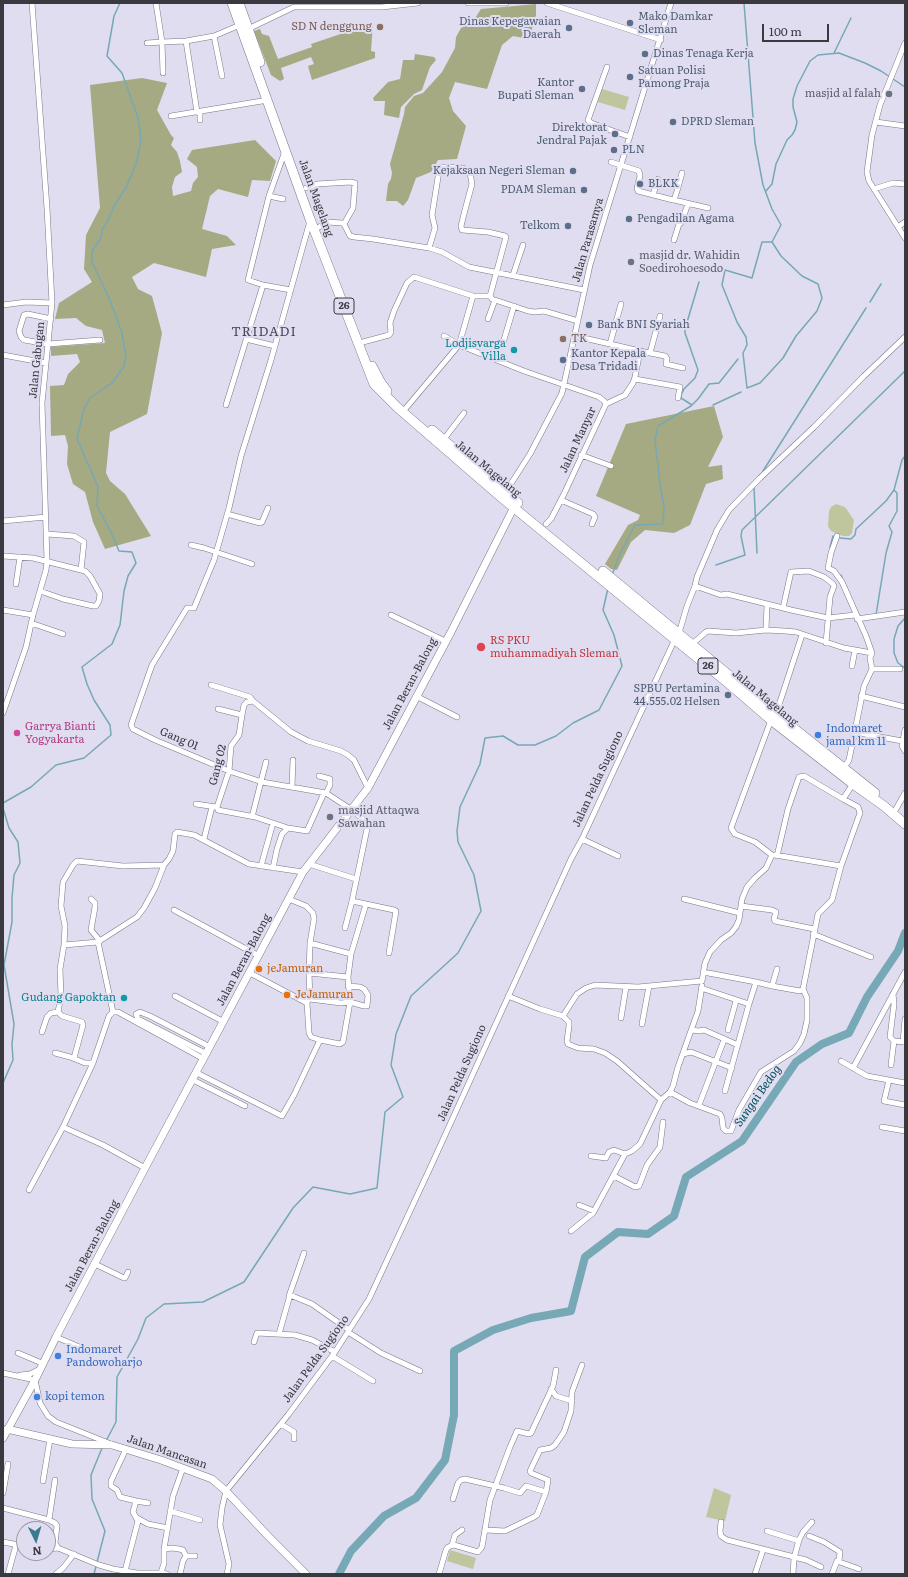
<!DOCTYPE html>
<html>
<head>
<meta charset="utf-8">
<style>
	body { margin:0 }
	#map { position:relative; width:908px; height:1577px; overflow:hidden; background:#e0ddf0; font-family:Literata,serif }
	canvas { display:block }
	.frame { position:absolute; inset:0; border:4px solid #3a3940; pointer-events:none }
	.north { position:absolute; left:16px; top:1521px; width:40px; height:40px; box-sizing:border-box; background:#e0ddf0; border:1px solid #9e9baa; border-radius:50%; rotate:175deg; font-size:11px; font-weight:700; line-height:16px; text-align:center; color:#3a3940 }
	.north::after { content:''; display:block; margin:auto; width:14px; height:18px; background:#3c7a8f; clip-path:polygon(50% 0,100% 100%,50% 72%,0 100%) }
	.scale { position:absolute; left:762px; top:24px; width:67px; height:18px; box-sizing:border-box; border:2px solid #3a3940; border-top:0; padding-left:5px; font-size:12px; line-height:14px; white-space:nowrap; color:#3a3940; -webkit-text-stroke:3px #e0ddf0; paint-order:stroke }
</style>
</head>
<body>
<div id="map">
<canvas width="908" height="1577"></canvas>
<div class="frame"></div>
<div class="north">N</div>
<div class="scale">100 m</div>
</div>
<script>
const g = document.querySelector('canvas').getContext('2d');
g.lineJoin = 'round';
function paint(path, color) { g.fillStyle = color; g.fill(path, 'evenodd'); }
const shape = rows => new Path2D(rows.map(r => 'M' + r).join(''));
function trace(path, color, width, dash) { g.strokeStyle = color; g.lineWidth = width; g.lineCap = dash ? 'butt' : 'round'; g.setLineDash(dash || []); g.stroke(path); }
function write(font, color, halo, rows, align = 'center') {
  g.font = font + ' Literata,serif'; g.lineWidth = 4; g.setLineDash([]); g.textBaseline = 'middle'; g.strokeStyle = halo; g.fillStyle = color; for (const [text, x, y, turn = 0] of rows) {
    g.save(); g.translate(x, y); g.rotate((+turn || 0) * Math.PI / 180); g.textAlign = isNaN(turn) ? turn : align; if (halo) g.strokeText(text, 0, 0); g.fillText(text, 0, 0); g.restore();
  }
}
paint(shape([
	[602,89,629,97,625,110,598,102],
	[836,504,845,507,854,520,852,533,849,536,843,536,833,532,830,530,828,526,829,511,831,507],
	[714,1488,731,1495,725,1521,706,1517],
	[450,1550,476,1558,473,1569,447,1561]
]), '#bfc59c');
paint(shape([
	[536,4,536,15,529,39,513,36,502,45,487,89,455,82,449,98,453,111,466,126,457,159,438,160,431,172,416,178,408,200,403,206,397,201,386,201,388,184,391,179,392,173,390,164,404,114,405,107,414,96,423,93,442,72,455,48,456,37,461,28,472,23,481,9],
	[373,23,371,51,375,52,375,58,312,80,308,66,314,64,311,57,281,68,284,79,280,81,271,75,254,31,260,29,262,34,269,36,278,59,312,47,311,44],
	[415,54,434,57,436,60,430,67,422,90,414,94,401,107,399,118,384,115,385,101,374,101,373,98,388,82,400,79,403,60,414,60],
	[142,78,167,83,157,110,171,135,174,138,171,145,177,152,180,161,182,172,175,177,172,187,173,196,191,191,193,183,198,177,197,167,187,159,192,150,255,140,276,161,270,181,252,180,248,197,218,189,210,196,202,229,227,236,236,245,212,249,206,277,154,263,132,277,138,289,152,296,162,333,147,414,110,432,106,473,110,481,125,494,151,536,105,549,93,522,85,492,73,484,67,464,68,446,65,435,51,436,50,386,64,385,68,374,80,362,77,354,51,356,51,347,105,343,102,330,86,326,76,318,55,319,59,303,92,282,84,269,86,235,100,208,90,85],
	[714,406,723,437,708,467,722,465,723,479,706,484,690,525,674,533,645,530,631,542,617,570,611,569,605,564,628,525,638,520,640,515,596,496,626,424]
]), '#a5aa82');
trace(shape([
	[744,3,755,143,763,185,772,209,781,225,772,242,781,256,802,276,818,284,822,298,817,311,796,336,783,358,760,383,747,388,743,353,747,345,746,337,737,322,722,285,725,270,752,278,762,242,772,242],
	[834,53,851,18],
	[893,79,905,87],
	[766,191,772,184,776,164,787,140,792,135,795,130,797,122,793,107,793,99,797,86,810,61,818,55,839,53,865,63,881,71,890,77],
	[870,302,881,284],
	[692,405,681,398,681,395,684,389,695,378,698,370,685,333,685,329,699,282],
	[713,405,741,392],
	[763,471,866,308],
	[754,487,757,553],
	[840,538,851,539,855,535,856,529,886,501,894,490,902,460,905,456],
	[830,547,833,536],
	[716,565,745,555,741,536,742,530,905,371],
	[612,575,620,554,635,525,663,524,664,506,660,484,655,440,658,426,691,406,698,399,709,384,719,383,738,359],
	[841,575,843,580],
	[876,615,886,553,892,532,889,526,897,511,897,493,894,490],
	[905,618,898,626,894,639,894,653,898,663,905,668],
	[3,803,31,787,56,765,84,758,111,735,110,725,94,700,87,684,82,667,112,644,120,625,124,591,128,576,136,563,132,552,119,551,111,532,97,506,98,487,77,439,84,409,90,398,112,383,124,366,126,356,122,333,109,298,92,262,92,251,101,238,102,230,109,218,115,204,126,188,137,161,141,139,138,118,127,87,122,73,107,56,114,16,120,3],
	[3,808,9,828,18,842,20,863,14,875,12,898,12,922,4,965,14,1024,12,1044,13,1060,3,1083],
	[106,1441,116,1422,117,1377,138,1339,146,1318,164,1304,203,1302,244,1282,293,1208,313,1187,350,1194,377,1188,385,1112,403,1097,391,1065,396,1034,411,996,458,953,481,911,474,875,458,842,457,831,460,807,480,764,485,738,503,736,518,745,535,745,556,736,573,723,599,710,622,666,614,635,603,610,608,588],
	[94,1574,105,1531,92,1499,91,1475,102,1448]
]), '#76a8b5', 1.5);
trace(shape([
	[339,1574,351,1551,384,1516,416,1498,445,1460,454,1415,454,1351,493,1330,531,1318,571,1311,585,1257,618,1232,648,1234,674,1216,686,1177,742,1141,796,1062,822,1044,849,1033,867,997,898,951,905,933]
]), '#76a8b5', 8);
const street = shape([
	[156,3,162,42,186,41],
	[468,3,506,3],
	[547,3,661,40],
	[248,29,294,7,382,7,418,3],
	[214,36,222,76],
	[147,43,162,42,163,73],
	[905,43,880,105,872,135,867,172,869,181,905,238],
	[607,67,588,120,591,123,630,137],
	[171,116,268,100],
	[200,120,200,114,197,112,186,41,214,36,240,25],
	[876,122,905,126],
	[285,151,269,196,248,280,263,285,291,290],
	[611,162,639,171,640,176,637,188,638,191,673,200,674,200,677,191,682,173],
	[306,188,317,184,350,182,355,183,353,208,344,224],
	[874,189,893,183,905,184],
	[653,195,658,179],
	[269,196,283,199],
	[674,200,708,208],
	[310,221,271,360,241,456,229,508,214,560,194,608,187,608,152,665,131,725,133,729,155,740,229,771,262,782,326,793,352,810,363,819,367,824,367,829,352,901,345,928],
	[319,227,327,222,342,223,344,224,350,236,354,237,373,239,429,248,442,252,469,267,584,290],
	[898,227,905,222],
	[674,240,679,224,681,223,688,204],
	[429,248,435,228,432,215,439,171,442,167,463,168,470,173,472,184,465,210,461,226,462,230,488,232,505,236,506,237,490,296],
	[513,275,523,245],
	[3,305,26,302,52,303],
	[51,319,28,314,24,315,19,331,21,337,24,340,48,344,100,340],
	[488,319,495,300],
	[444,336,459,345,473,296],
	[575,336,610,344,621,304],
	[246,339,275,346],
	[363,342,389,335,391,332,390,323,394,311,407,283,414,277,473,296,490,296,492,299,528,311,535,312,544,311,578,321],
	[503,343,514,306],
	[640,351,665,356,667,359,666,364,683,368],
	[650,353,660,316],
	[3,355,46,363],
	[635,379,680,387,678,398],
	[606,404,625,395,633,383,635,377,640,351,610,344],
	[226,405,263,285],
	[406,408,459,345,524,371,599,397,604,401,606,404,564,494,551,519,546,524],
	[444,439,464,413],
	[581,455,611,466],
	[505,493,530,454,562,393,590,265,671,3],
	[561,500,593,514,595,517,592,524],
	[227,514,260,523,262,522,268,508],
	[3,521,46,517],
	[47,534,74,536,84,542,81,570],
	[837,536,831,553,828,568,834,571,842,582,866,636,872,653,870,658,872,669,864,686,849,760,843,769],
	[191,545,204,548,252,564],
	[3,556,33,558,85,571,90,576,100,594,99,601,96,606,93,606,63,599,40,591],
	[16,584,20,557],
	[695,586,721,595,727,594,791,610,828,618,855,615],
	[783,608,791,572,809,571,824,577,833,584,834,586,830,597,826,643],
	[3,610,33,615],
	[391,615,445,641],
	[857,619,905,612],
	[31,623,63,634],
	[766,630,767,605],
	[679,633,687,606,695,586,697,577,717,530,729,510,760,478,814,427,864,376,905,337],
	[692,644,706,632,708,631,736,633,766,630,785,631,796,632,844,648,872,653],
	[852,666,855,650],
	[872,669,900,669],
	[211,685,250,697,253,701,291,732,308,741,341,751,348,755,354,760,368,788],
	[416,696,457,717],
	[861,696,905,707],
	[218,709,242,715,239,735,231,746,229,771,217,807,218,810,255,817,288,828],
	[3,713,26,647,33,615,46,570,47,561,42,403,52,303,47,208,32,3],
	[776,714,802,635],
	[242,715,244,705,247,702,253,701],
	[905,730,902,746,905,751],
	[854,732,902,741],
	[319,776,330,779,330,785,326,793],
	[292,787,293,760],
	[196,804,216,807],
	[896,809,905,793],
	[252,817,266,762],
	[204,839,212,807],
	[582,839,618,856],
	[775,855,841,866],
	[777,856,788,809,799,777,804,776,843,799],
	[309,864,356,879],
	[261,866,273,823],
	[273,868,277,849,282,834,288,828,307,831,324,793],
	[91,899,95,903,95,907,91,930,100,941],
	[289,899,306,906,313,913,314,919,310,943,309,973,348,977],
	[684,899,740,913],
	[366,904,394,910,396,911,389,953],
	[741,906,772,910,776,912,774,919,775,921,814,929],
	[174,910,259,956],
	[813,934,871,957],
	[98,942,113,1012],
	[310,943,351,954],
	[64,945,65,926,61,906,63,882,73,865,77,861,123,866,164,865],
	[703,972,756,982],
	[250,973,307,1003],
	[309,973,310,999],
	[772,986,777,969],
	[701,988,749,1004,756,982,772,986,800,991,803,989,818,914,832,900,841,866,860,813,858,807,843,799,853,784],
	[893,994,894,1004,890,1037,894,1041,905,1042],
	[175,996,224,1022],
	[508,996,540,1009,563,1016,577,994,586,988,595,985,638,987,702,981,705,963,710,952,721,940,731,933,736,927,739,920,742,899,747,887,755,878,766,868,772,855,755,842,735,834,731,828,771,720],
	[113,1012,118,1012,204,1059],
	[563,1016,569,1022,569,1026,567,1041,568,1044,578,1048,594,1049,605,1053,617,1061,661,1100],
	[621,1018,626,987],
	[642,1024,649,986],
	[692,1030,699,1031,704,1030,738,1045],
	[728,1030,736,1001],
	[42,1032,47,1017,51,1013,58,1012],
	[320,1040,311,1037,309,1033,307,1003,308,1000,310,999,341,1003,350,1002,364,1006,367,1006,368,995,364,989,360,987,348,986],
	[903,1042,905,1019],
	[55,1053,70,1057,85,1063,93,1063,109,1016,113,1012],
	[207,1054,138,1019,136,1014,140,1012,150,1016,210,1047],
	[683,1054,691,1052,732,1068],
	[74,1058,83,1025,82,1022,62,1016,58,1012,61,996,60,969,64,945,98,942,137,917,144,908,155,888,164,865,169,859,173,851,175,834,177,832,194,835,249,864,303,872],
	[841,1061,867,1076,905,1083],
	[891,1065,894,1041],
	[853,1068,905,972],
	[197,1073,282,1116,294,1095,320,1040,340,1044,343,1042,350,1002,348,977,351,954,366,904,352,901],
	[193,1080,245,1106],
	[889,1080,884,1101,905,1105],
	[725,1091,749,1004],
	[670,1092,690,1103,720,1114,722,1118,723,1128,726,1131,731,1131,739,1110,761,1072,794,1051,800,1043,804,1034,807,1020,807,998,803,989],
	[699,1105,724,1040],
	[63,1127,93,1063],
	[882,1127,905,1131],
	[591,1156,606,1158,609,1152,614,1150,625,1154],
	[614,1176,635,1187,639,1186,647,1165,660,1147,663,1122],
	[29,1190,63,1127,103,1145,145,1168],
	[579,1205,594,1211],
	[571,1231,593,1213,625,1154,632,1151,640,1144,661,1100,670,1092,673,1086,678,1067,698,1011,702,986],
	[95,1264,124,1278,125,1278,128,1272],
	[289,1296,304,1253],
	[348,1332,381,1353,420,1371],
	[279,1334,290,1295,312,1304,349,1330],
	[56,1337,91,1352],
	[254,1342,257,1333,295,1335,312,1340,335,1352],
	[18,1353,44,1364],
	[332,1356,373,1381],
	[3,1373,35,1380,40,1403,48,1416,56,1422,111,1444],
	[20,1375,30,1374,40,1369],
	[551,1389,556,1396,572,1401],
	[281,1424,294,1432,294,1439],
	[126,1449,111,1481,111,1486,117,1490,120,1497,136,1501],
	[43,1481,50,1439],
	[3,1493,8,1464],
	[453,1499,458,1483,461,1480,465,1479,504,1488,520,1493,526,1486,546,1492,548,1480,531,1473,530,1471,540,1450,551,1448,555,1445,564,1432,571,1411,572,1392,582,1365],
	[3,1508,49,1520,55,1523,57,1526,55,1543,58,1548,99,1565,113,1569,137,1573,161,1573],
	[170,1511,200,1520],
	[137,1518,148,1524,168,1528],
	[49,1520,55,1480],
	[721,1522,720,1531,721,1536,727,1540,806,1560,821,1567],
	[486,1530,505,1531,534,1517,537,1515,546,1492],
	[767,1531,799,1541],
	[809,1536,824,1542,840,1552,839,1561],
	[3,1542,24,1546],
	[452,1545,455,1535,462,1530],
	[48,1549,58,1548],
	[164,1549,172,1548,179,1549,183,1550,186,1556],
	[125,1571,138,1521,133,1512,136,1501,148,1503],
	[8,1574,16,1545],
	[56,1574,63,1568,74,1554],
	[167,1574,161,1573,164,1563,164,1549,173,1496,183,1468],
	[180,1574,183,1561,186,1556,195,1556],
	[227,1574,229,1564,220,1525,222,1508,226,1491,288,1415,335,1352,369,1299,431,1166,571,859,582,839,675,639],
	[439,1574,446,1550,448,1547,454,1545,478,1552,482,1547,490,1500,510,1447,517,1431,529,1434,531,1433,553,1386,556,1370],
	[755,1574,763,1550],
	[793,1574,794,1558,799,1540,803,1532,812,1522],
	[832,1574,837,1561,859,1569]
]);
const secondary = shape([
	[7,1429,72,1444,112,1445,161,1460,212,1479,226,1491,268,1536,306,1574],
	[3,1438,35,1380,56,1337,145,1168,303,872,368,788,451,632,516,503]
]);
const highway = shape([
	[232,3,310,219,374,384,398,408,502,498,728,683,771,720,853,784,884,806,905,824],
	[240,6,260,62],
	[372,366,381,383,387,391],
	[432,430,518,503],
	[603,571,776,714,875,793]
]);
trace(street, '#797687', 6);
trace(secondary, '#797687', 8);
trace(highway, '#797687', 10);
trace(street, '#fff', 5);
trace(secondary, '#fff', 7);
trace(highway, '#fff', 9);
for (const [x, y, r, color] of [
	[630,23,4,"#5c6f8a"],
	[380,27,4,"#8d6e63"],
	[569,28,4,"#5c6f8a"],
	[645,54,4,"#5c6f8a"],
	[630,77,4,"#5c6f8a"],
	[582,89,4,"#5c6f8a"],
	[889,94,4,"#6b7280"],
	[673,122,4,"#5c6f8a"],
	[615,134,4,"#5c6f8a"],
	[614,150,4,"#5c6f8a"],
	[573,171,4,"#5c6f8a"],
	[640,184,4,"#5c6f8a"],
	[584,190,4,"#5c6f8a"],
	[629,219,4,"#5c6f8a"],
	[568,226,4,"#5c6f8a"],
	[631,262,4,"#6b7280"],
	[589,325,4,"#5c6f8a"],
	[563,339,4,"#8d6e63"],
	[514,350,4,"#0f9aa8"],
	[563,360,4,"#5c6f8a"],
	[481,647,5,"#e0444e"],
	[728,695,4,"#5c6f8a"],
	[17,733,4,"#d1479c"],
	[818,735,4,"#3f7fe0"],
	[330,817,4,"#6b7280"],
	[259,969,4,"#e8710a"],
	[287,995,4,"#e8710a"],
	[124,998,4,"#0f9aa8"],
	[58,1356,4,"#3f7fe0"],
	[37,1397,4,"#3f7fe0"]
]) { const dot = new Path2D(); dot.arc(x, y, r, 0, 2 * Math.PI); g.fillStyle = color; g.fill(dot); trace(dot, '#e0ddf0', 1.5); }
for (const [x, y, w] of [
	[344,306,20],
	[708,666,20]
]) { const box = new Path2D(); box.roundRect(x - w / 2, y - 8, w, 16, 3); g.fillStyle = '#e0ddf0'; g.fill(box); trace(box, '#3a3940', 1); }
write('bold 10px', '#3a3940', null, [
	["26",344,306],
	["26",708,666]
]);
write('11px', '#4e5e75', '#e0ddf0', [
	["Mako Damkar",638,17],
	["Sleman",638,30],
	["Dinas Kepegawaian",561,22,"right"],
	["Daerah",561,35,"right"],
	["Dinas Tenaga Kerja",653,54],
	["Satuan Polisi",638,71],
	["Pamong Praja",638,84],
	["Kantor",574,83,"right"],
	["Bupati Sleman",574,96,"right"],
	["DPRD Sleman",681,122],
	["Direktorat",607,128,"right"],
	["Jendral Pajak",607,141,"right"],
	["PLN",622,150],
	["Kejaksaan Negeri Sleman",565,171,"right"],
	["BLKK",648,184],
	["PDAM Sleman",576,190,"right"],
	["Pengadilan Agama",637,219],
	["Telkom",560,226,"right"],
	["Bank BNI Syariah",597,325],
	["Kantor Kepala",571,354],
	["Desa Tridadi",571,367],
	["SPBU Pertamina",720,689,"right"],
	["44.555.02 Helsen",720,702,"right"]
], 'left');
write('11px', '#785e54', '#e0ddf0', [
	["SD N denggung",372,27],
	["TK",571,339,"left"]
], 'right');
write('11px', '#5b616d', '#e0ddf0', [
	["masjid al falah",881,94,"right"],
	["masjid dr. Wahidin",639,256],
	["Soedirohoesodo",639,269],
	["masjid Attaqwa",338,811],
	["Sawahan",338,824]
], 'left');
write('11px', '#3a3940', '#e0ddf0', [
	["Jalan Magelang",316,198,70],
	["Jalan Parasamya",588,240,-74],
	["Jalan Gabugan",37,360,-84],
	["Jalan Manyar",578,440,-65],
	["Jalan Magelang",488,469,40],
	["Jalan Beran-Balong",410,684,-62],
	["Jalan Magelang",765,698,40],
	["Gang 01",179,739,23],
	["Gang 02",218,765,-76],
	["Jalan Pelda Sugiono",598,779,-65],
	["Jalan Beran-Balong",244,960,-62],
	["Jalan Pelda Sugiono",462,1073,-66],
	["Jalan Beran-Balong",92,1246,-62],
	["Jalan Pelda Sugiono",316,1359,-54],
	["Jalan Mancasan",167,1452,19]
]);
write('11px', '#0d838f', '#e0ddf0', [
	["Lodjisvarga",506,344],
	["Villa",506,357],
	["Gudang Gapoktan",116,998]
], 'right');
write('11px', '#be3a42', '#e0ddf0', [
	["RS PKU",490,641],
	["muhammadiyah Sleman",490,654]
], 'left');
write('11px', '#b23c85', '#e0ddf0', [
	["Garrya Bianti",25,727],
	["Yogyakarta",25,740]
], 'left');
write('11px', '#366cbe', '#e0ddf0', [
	["Indomaret",826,729],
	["jamal km 11",826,742],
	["Indomaret",66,1350],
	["Pandowoharjo",66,1363],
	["kopi temon",45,1397]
], 'left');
write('11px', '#c56008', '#e0ddf0', [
	["jeJamuran",267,969],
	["JeJamuran",295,995]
], 'left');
write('italic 12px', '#004e5c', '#e0ddf0', [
	["Sungai Bedog",758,1096,-55]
]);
g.letterSpacing = '1px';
write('13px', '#4a4857', '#e0ddf0', [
	["TRIDADI",264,332]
]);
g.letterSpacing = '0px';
</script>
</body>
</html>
